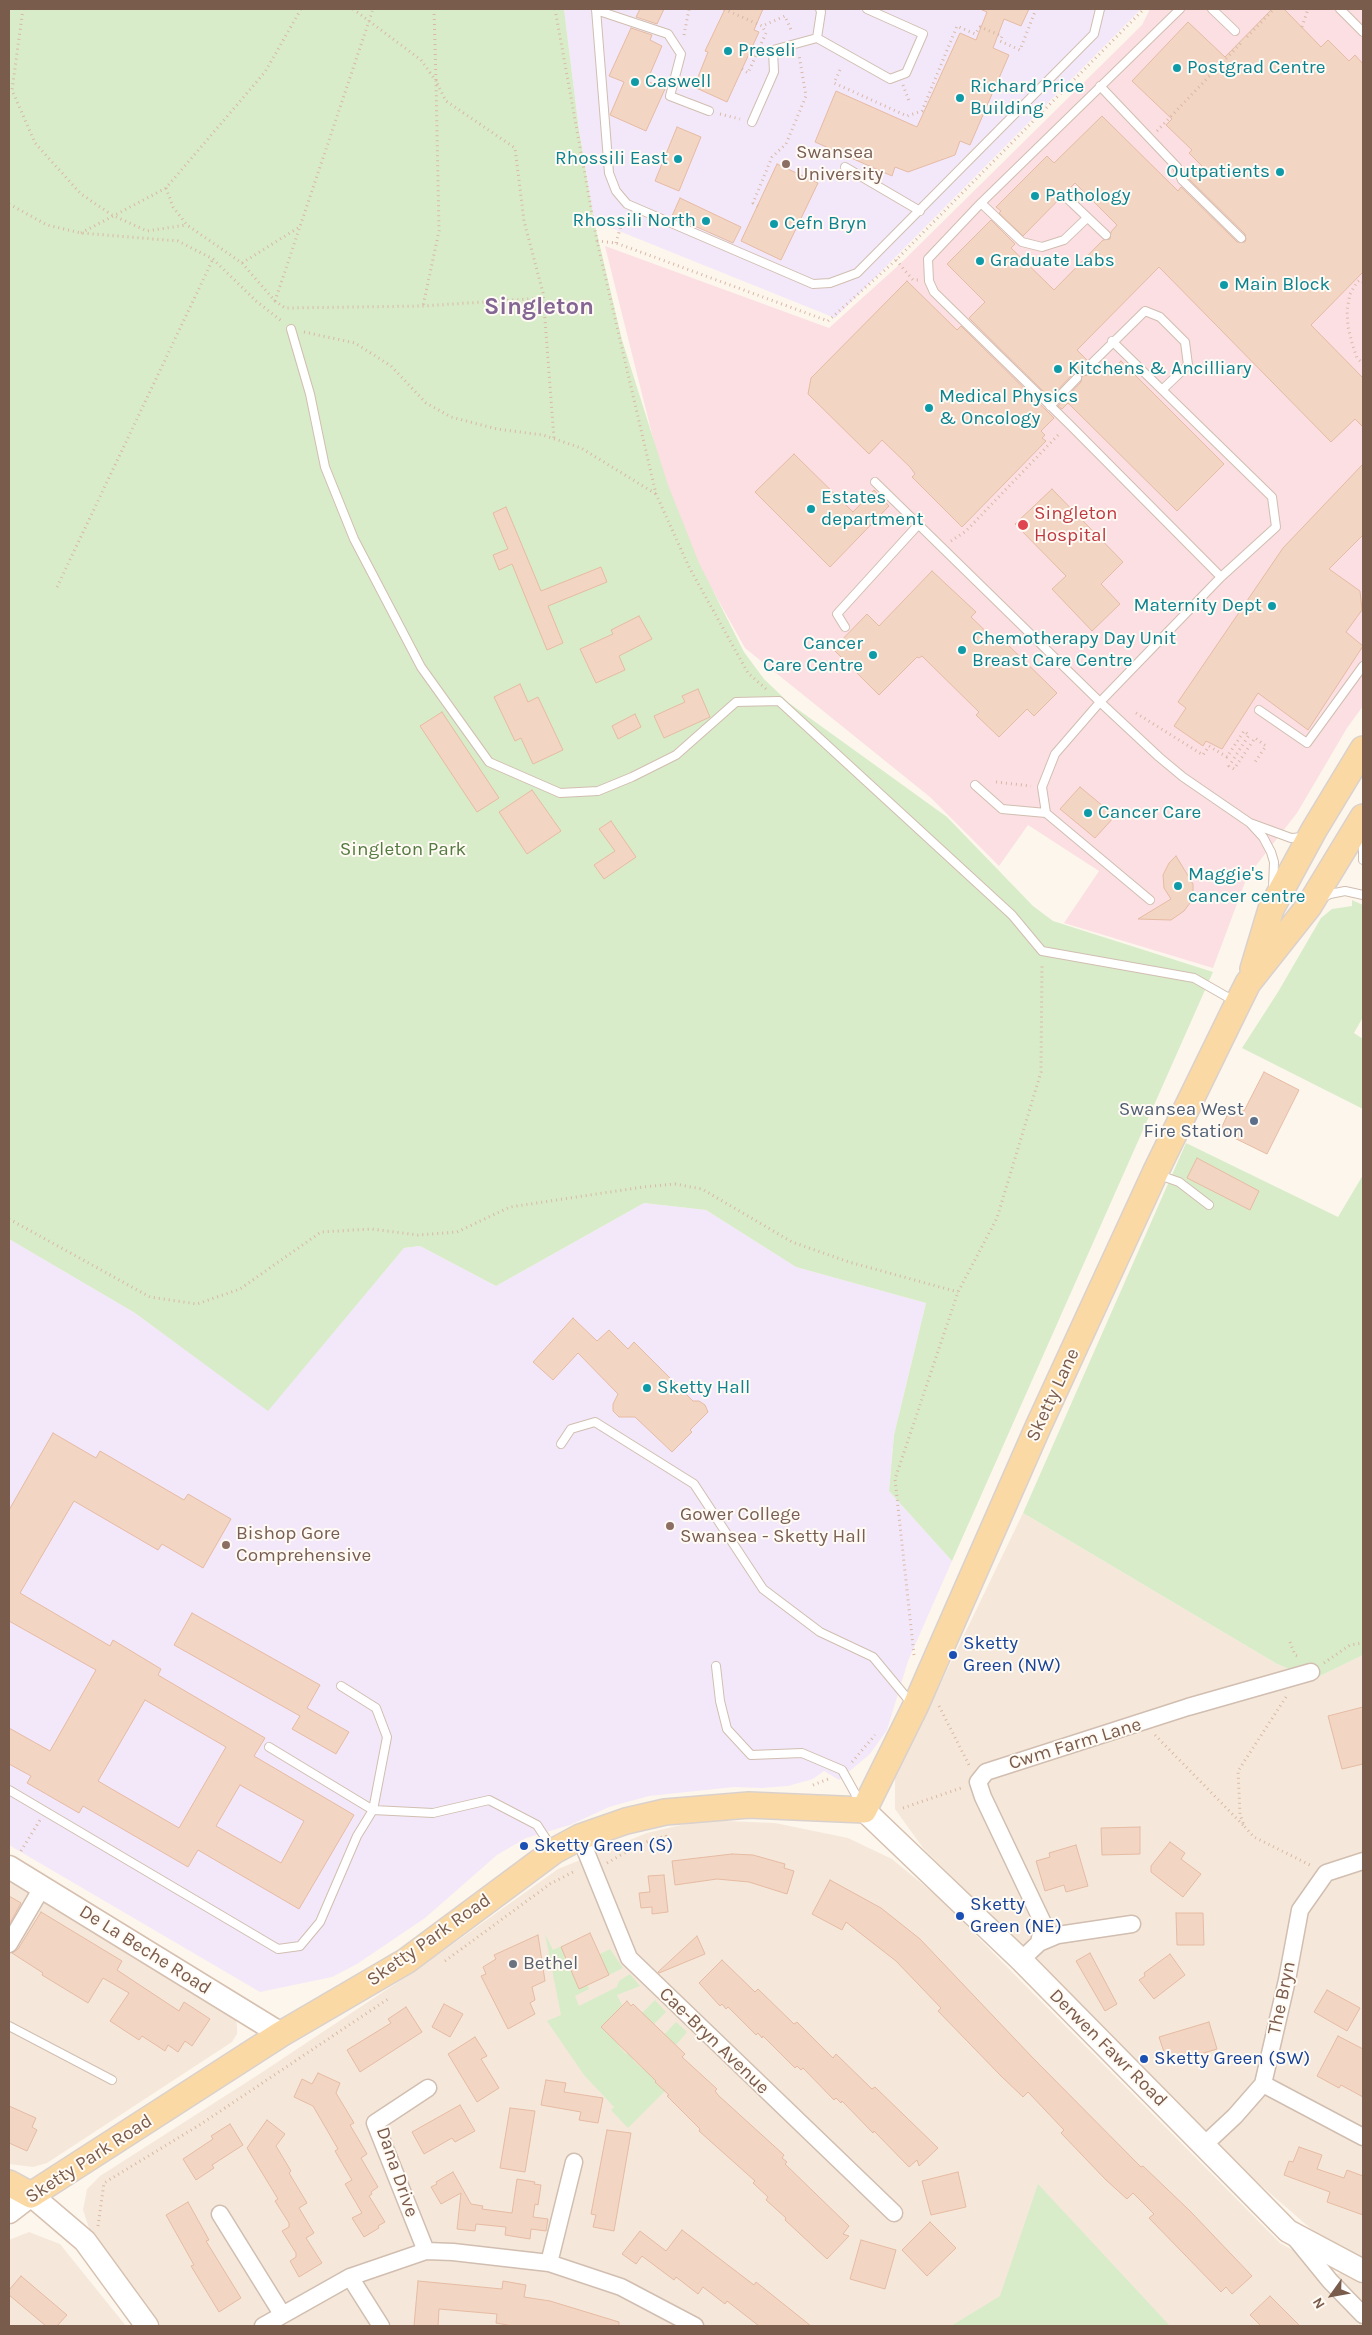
<!DOCTYPE html>
<html>
<head>
<meta charset="utf-8">
<style>
	body { margin:0 }
	#map { position:relative; width:1372px; height:2335px; overflow:hidden; background:#fdf6ec; font-family:Karla,sans-serif }
	canvas { display:block }
	.frame { position:absolute; inset:0; border:10px solid #7a5c4d; pointer-events:none }
	.north { position:absolute; left:1307px; top:2270px; width:50px; height:50px; -webkit-text-stroke:4px #fffaf3; paint-order:stroke; rotate:238deg; font-size:14px; font-weight:700; line-height:20px; text-align:center; color:#7a5c4d }
	.north::after { content:''; display:block; margin:auto; width:18px; height:22px; background:#7a5c4d; clip-path:polygon(50% 0,100% 100%,50% 72%,0 100%) }
</style>
</head>
<body>
<div id="map">
<canvas width="1372" height="2335"></canvas>
<div class="frame"></div>
<div class="north">N</div>
</div>
<script>
const g = document.querySelector('canvas').getContext('2d');
g.lineJoin = 'round';
function paint(path, color) { g.fillStyle = color; g.fill(path, 'evenodd'); }
const shape = rows => new Path2D(rows.map(r => 'M' + r).join(''));
function trace(path, color, width, dash) { g.strokeStyle = color; g.lineWidth = width; g.lineCap = dash ? 'butt' : 'round'; g.setLineDash(dash || []); g.stroke(path); }
function write(font, color, halo, rows, align = 'center') {
  g.font = font + ' Karla,sans-serif'; g.lineWidth = 4; g.setLineDash([]); g.textBaseline = 'middle'; g.strokeStyle = halo; g.fillStyle = color; for (const [text, x, y, turn = 0] of rows) {
    g.save(); g.translate(x, y); g.rotate((+turn || 0) * Math.PI / 180); g.textAlign = isNaN(turn) ? turn : align; if (halo) g.strokeText(text, 0, 0); g.fillText(text, 0, 0); g.restore();
  }
}
paint(shape([
	[1023,1513,1277,1664,1314,1679,1363,1655,1363,2260,1325,2241,1234,2162,923,1848,895,1809,895,1778],
	[703,1820,775,1823,848,1838,892,1859,938,1897,1280,2243,1336,2274,1340,2273,1363,2285,1363,2326,156,2326,93,2240,83,2210,87,2189,100,2176,261,2073,422,1966,558,1869,647,1833],
	[9,1882,224,2008,236,2020,237,2026,237,2034,232,2042,47,2163,33,2167,9,2164],
	[29,2232,60,2244,126,2326,9,2326,9,2240]
]), '#f5e8da');
paint(shape([
	[564,9,1141,9,835,318,594,221,579,130],
	[644,1203,706,1210,796,1267,926,1303,894,1435,889,1491,952,1561,908,1661,887,1730,870,1754,839,1780,824,1771,813,1779,788,1786,761,1788,734,1787,649,1796,609,1807,570,1825,526,1838,497,1855,425,1918,357,1964,332,1977,260,1992,9,1845,9,1239,135,1313,268,1410,404,1248,420,1246,496,1286]
]), '#f3e8fa');
paint(shape([
	[1150,9,1363,9,1363,706,1347,728,1297,813,1247,877,1213,968,1064,923,1099,871,1028,825,999,866,930,797,745,648,698,564,665,486,605,246,829,328,900,264,1142,25]
]), '#fbdfe3');
paint(shape([
	[9,9,564,9,579,130,594,221,622,340,668,485,699,563,744,652,764,679,789,703,947,817,1033,906,1053,921,1213,972,952,1561,889,1491,894,1435,926,1303,796,1267,706,1210,644,1203,496,1286,420,1246,404,1248,268,1411,135,1313,9,1239],
	[1352,900,1363,905,1363,1017,1354,1033,1363,1039,1363,1109,1242,1048,1278,992,1321,918,1332,909,1352,906],
	[1186,1143,1338,1217,1363,1175,1363,1655,1314,1679,1277,1664,1023,1513],
	[545,1934,553,1950,568,1943,589,1989,575,1996,579,2006,617,1987,619,1981,630,1974,640,1986,617,1995,622,2005,601,2027,608,2034,616,2027,627,2038,619,2046,626,2054,635,2045,632,2058,635,2062,642,2068,649,2061,663,2074,655,2082,662,2089,667,2089,628,2128,611,2110,614,2107,584,2075,547,2021,561,2015],
	[610,1949,623,1968,609,1975,598,1955],
	[655,2000,666,2012,652,2026,642,2013],
	[676,2022,687,2032,675,2046,662,2037],
	[1038,2184,1170,2326,951,2326,1000,2296]
]), '#d8ecc9');
const building = shape([
	[640,9,664,9,657,24,636,17,640,9],
	[725,9,763,9,754,30,759,32,727,102,694,87,708,52,705,51,725,9],
	[980,9,1029,9,1021,26,1004,19,993,48,1009,55,970,145,960,141,955,155,908,172,895,167,892,176,815,142,836,91,917,127,960,33,976,40,987,12,980,9],
	[1272,9,1284,9,1321,47,1328,40,1349,61,1355,55,1363,64,1363,272,1311,325,1363,378,1363,427,1355,419,1331,442,1159,267,1077,350,1087,360,1080,367,1079,373,1073,374,1050,398,969,318,985,302,947,264,991,220,1015,244,1011,248,1054,290,1103,240,1110,239,1111,232,1117,225,1075,183,1023,236,999,213,1001,211,996,207,1047,156,1054,163,1102,116,1178,191,1181,187,1237,242,1245,242,1246,239,1245,234,1189,179,1202,166,1189,153,1192,150,1166,125,1172,119,1132,81,1188,22,1225,57,1272,9],
	[631,28,652,35,650,40,662,46,647,81,665,89,646,131,610,115,624,82,609,76,631,28],
	[677,127,701,137,679,191,655,181,677,127],
	[777,164,818,183,781,260,741,241,777,164],
	[680,198,741,227,733,243,672,216,680,198],
	[907,281,957,330,961,326,1054,418,1041,431,1045,435,1042,438,1046,441,962,527,912,477,915,474,910,467,882,440,869,454,808,394,811,378,907,281],
	[1121,361,1224,464,1177,511,1068,403,1062,409,1058,406,1081,382,1082,376,1088,375,1095,368,1097,370,1103,364,1111,371,1121,361],
	[794,454,853,512,874,490,889,506,830,567,755,492,794,454],
	[1363,464,1363,535,1329,569,1360,591,1362,610,1346,632,1363,646,1308,730,1258,693,1222,749,1206,741,1203,746,1174,726,1186,708,1178,702,1283,548,1363,464],
	[1052,489,1123,562,1101,584,1120,604,1092,631,1052,589,1066,576,1015,524,1052,489],
	[506,507,541,591,601,567,607,582,548,606,563,643,547,650,512,564,499,570,493,555,508,549,493,513,506,507],
	[932,571,976,612,971,617,1000,645,1004,641,1057,693,1034,716,1027,709,999,737,976,715,979,712,922,656,919,658,917,657,879,695,833,649,867,614,879,626,932,571],
	[639,616,652,639,619,656,625,670,596,683,580,649,613,634,611,630,639,616],
	[520,684,528,702,538,697,563,750,533,764,521,738,515,741,494,697,520,684],
	[698,689,710,717,664,738,654,716,685,702,682,696,698,689],
	[442,712,499,798,477,812,420,726,442,712],
	[635,714,641,727,618,739,612,726,635,714],
	[1080,787,1115,816,1095,838,1060,809,1080,787],
	[532,790,561,831,527,854,499,812,532,790],
	[611,821,636,857,604,879,594,865,615,851,599,829,611,821],
	[1176,856,1193,884,1193,899,1184,911,1171,920,1138,919,1171,899,1164,888,1163,875,1169,863,1176,856],
	[1264,1072,1299,1090,1267,1154,1220,1131,1232,1105,1244,1111,1264,1072],
	[1197,1158,1259,1191,1250,1210,1187,1178,1197,1158],
	[573,1318,597,1341,609,1330,628,1349,634,1342,693,1401,699,1401,705,1405,708,1412,690,1430,692,1432,672,1452,635,1417,619,1417,613,1411,613,1404,618,1394,578,1353,553,1380,533,1362,573,1318],
	[53,1433,96,1458,100,1451,184,1500,188,1494,231,1519,203,1568,162,1544,158,1550,74,1501,20,1593,110,1646,113,1640,161,1669,158,1675,265,1738,254,1756,354,1815,299,1909,198,1850,188,1867,83,1806,79,1813,27,1783,31,1776,9,1764,9,1728,50,1751,96,1670,9,1621,9,1510,53,1433],
	[145,1700,226,1747,179,1828,98,1781,145,1700],
	[240,1785,304,1821,281,1863,216,1826,240,1785],
	[192,1613,320,1685,307,1708,349,1732,336,1754,292,1729,300,1716,174,1645,192,1613],
	[1363,1707,1363,1764,1342,1769,1328,1716,1363,1707],
	[1140,1827,1140,1854,1102,1855,1101,1828,1140,1827],
	[1170,1842,1185,1853,1181,1859,1201,1874,1183,1897,1151,1872,1151,1866,1170,1842],
	[1076,1845,1088,1886,1066,1892,1064,1885,1045,1891,1036,1861,1050,1857,1049,1853,1076,1845],
	[732,1854,753,1855,785,1864,784,1868,794,1871,787,1894,749,1882,717,1879,675,1885,672,1861,732,1854],
	[664,1875,668,1912,652,1914,652,1907,641,1908,639,1893,650,1892,648,1876,664,1875],
	[830,1880,881,1908,920,1939,1032,2057,1141,2167,1143,2166,1190,2211,1252,2276,1232,2294,1226,2287,1221,2292,1149,2218,1154,2214,1133,2193,1127,2199,1106,2180,1061,2133,1064,2130,1028,2092,1023,2097,1001,2076,938,2011,941,2008,896,1961,846,1922,842,1930,812,1914,830,1880],
	[9,1896,21,1903,9,1925,9,1896],
	[41,1912,122,1961,117,1970,179,2011,184,2002,210,2019,192,2046,185,2041,178,2052,168,2045,165,2051,142,2036,139,2040,110,2021,129,1993,103,1978,88,2003,42,1975,43,1973,12,1953,18,1949,41,1912],
	[1176,1913,1203,1913,1204,1945,1177,1945,1176,1913],
	[590,1933,609,1975,579,1989,561,1947,590,1933],
	[538,1935,545,1981,532,1987,535,2000,530,2003,535,2014,508,2029,481,1976,486,1974,483,1967,496,1959,494,1955,538,1935],
	[697,1936,705,1954,659,1973,658,1972,697,1936],
	[1090,1953,1117,2004,1105,2011,1076,1961,1090,1953],
	[1170,1954,1185,1975,1154,1999,1139,1980,1145,1976,1144,1973,1170,1954],
	[722,1960,755,1992,758,1989,794,2024,797,2022,833,2058,836,2054,872,2089,875,2087,938,2148,919,2166,917,2160,909,2167,874,2131,873,2133,842,2101,841,2103,836,2098,834,2100,803,2068,801,2070,797,2066,795,2068,763,2036,762,2038,758,2033,756,2035,728,2007,726,2009,722,2004,720,2006,699,1983,722,1960],
	[1327,1990,1360,2008,1347,2031,1314,2012,1327,1990],
	[627,2001,631,2006,633,2004,685,2054,682,2057,717,2089,715,2091,719,2096,784,2155,782,2158,787,2162,785,2164,849,2226,843,2234,849,2236,827,2259,785,2220,786,2218,766,2200,768,2197,753,2183,755,2181,699,2131,700,2129,667,2096,669,2095,655,2082,656,2081,601,2027,627,2001],
	[444,2004,463,2014,450,2037,432,2027,444,2004],
	[406,2007,422,2032,360,2072,347,2050,391,2023,388,2019,406,2007],
	[1209,2022,1217,2049,1168,2064,1159,2037,1209,2022],
	[1338,2036,1363,2049,1363,2097,1341,2085,1339,2088,1317,2076,1338,2036],
	[475,2037,487,2056,481,2059,499,2088,477,2102,448,2054,475,2037],
	[318,2073,340,2083,336,2093,354,2123,350,2125,367,2154,361,2158,378,2187,371,2192,372,2194,369,2196,385,2222,378,2226,379,2228,364,2237,352,2218,362,2213,345,2184,352,2180,335,2151,338,2149,313,2106,294,2097,302,2079,312,2084,318,2073],
	[546,2080,566,2083,564,2092,603,2098,598,2123,579,2120,581,2112,541,2105,546,2080],
	[460,2105,475,2131,455,2142,452,2138,424,2154,412,2132,460,2105],
	[9,2106,36,2118,32,2127,37,2130,27,2151,9,2143,9,2106],
	[510,2108,535,2111,525,2172,500,2168,510,2108],
	[267,2120,285,2134,276,2146,291,2171,289,2173,307,2203,299,2208,314,2233,306,2238,322,2263,299,2277,290,2261,296,2257,296,2253,282,2231,289,2227,289,2223,275,2201,278,2199,247,2148,267,2120],
	[230,2124,243,2145,212,2165,214,2168,196,2180,183,2159,213,2139,211,2136,230,2124],
	[607,2130,631,2133,614,2231,593,2227,596,2215,591,2214,607,2130],
	[1299,2147,1322,2155,1317,2169,1344,2178,1347,2170,1363,2176,1363,2215,1327,2202,1330,2192,1284,2175,1289,2161,1293,2162,1299,2147],
	[453,2172,471,2204,483,2206,482,2209,512,2213,517,2179,535,2182,534,2184,541,2185,538,2205,535,2204,533,2217,548,2219,546,2231,531,2229,530,2239,505,2235,506,2227,476,2224,475,2231,457,2229,461,2193,441,2204,431,2187,437,2184,436,2182,453,2172],
	[958,2172,966,2207,931,2215,922,2181,958,2172],
	[188,2202,209,2240,206,2241,241,2298,219,2312,191,2266,194,2265,166,2215,188,2202],
	[930,2222,956,2248,927,2276,902,2250,930,2222],
	[682,2230,754,2285,756,2282,811,2326,759,2326,727,2301,725,2304,703,2287,698,2294,676,2277,674,2280,642,2256,636,2264,622,2254,640,2231,666,2251,682,2230],
	[861,2240,896,2250,885,2289,850,2279,861,2240],
	[21,2276,67,2315,57,2326,46,2326,9,2295,9,2290,21,2276],
	[418,2281,502,2289,503,2281,526,2285,524,2297,550,2301,619,2322,619,2326,513,2326,496,2323,497,2314,439,2309,438,2326,414,2326,418,2281],
	[1270,2296,1300,2326,1261,2326,1250,2315,1270,2296]
]);
paint(building, '#f3d5c3');
trace(building, '#e6bba3', 1);
const lane = shape([
	[596,9,609,173,616,191,627,204,813,284,830,283,857,273,1094,34,1100,9],
	[1180,9,981,203,928,259,929,281,934,292,1069,424,1221,577],
	[1212,9,1235,31],
	[1340,9,1363,32],
	[596,10,668,34,681,54,670,96,709,111],
	[817,38,890,79,906,73,923,34,867,9],
	[1100,86,1177,167,1182,180,1241,238],
	[752,122,774,72,773,50,817,38,821,12,820,9],
	[845,167,920,211],
	[1067,198,1106,235],
	[981,203,1022,242,1042,247,1064,240,1087,218],
	[291,329,310,394,325,467,354,539,421,667,489,762,560,793,598,791,632,777,676,755,736,702,779,701,1012,915,1042,951,1194,978,1236,1002],
	[1112,341,1272,497,1276,527,1221,577,1100,702,1055,754,1042,787,1046,813,1150,900],
	[1084,371,1145,311,1160,317,1185,342,1188,365,1163,389],
	[1050,406,1077,378],
	[875,482,1100,702,1159,757,1183,777,1250,823,1291,838,1304,837],
	[845,627,837,614,918,525],
	[1259,710,1307,743,1363,666],
	[975,785,1002,809,1046,813],
	[1251,824,1263,837,1271,852,1274,862,1273,888],
	[1363,833,1363,860],
	[1322,898,1330,894,1345,891,1363,895],
	[1159,1175,1179,1182,1209,1205],
	[561,1444,571,1429,595,1422,694,1484,763,1589,820,1632,873,1657,912,1704],
	[716,1666,720,1701,727,1729,751,1755,802,1753,842,1770,861,1804],
	[269,1747,373,1810,387,1737,376,1708,341,1686],
	[9,1790,278,1949,300,1946,320,1922,357,1836,373,1810,433,1813,489,1800,537,1825,552,1848],
	[9,2026,112,2080]
]);
const street = shape([
	[580,1837,629,1958,894,2213],
	[1039,1943,1058,1935,1132,1924],
	[9,1944,43,1886],
	[1021,1960,1039,1943,1043,1923,983,1797,978,1782,986,1772,1188,1707,1311,1672],
	[1263,2084,1363,2137],
	[1204,2145,1235,2116,1263,2084,1287,1980,1300,1910,1326,1873,1363,1861],
	[220,2214,282,2314],
	[1295,2238,1330,2281,1363,2315],
	[426,2251,375,2123,428,2088],
	[549,2263,574,2162],
	[350,2277,381,2326],
	[263,2326,350,2277,426,2251,453,2252,549,2263,621,2287,695,2326]
]);
const secondary = shape([
	[864,1810,1021,1960,1288,2231,1363,2271],
	[9,1867,281,2034],
	[9,2212,31,2195,85,2241,147,2326]
]);
const primary = shape([
	[1253,969,1271,909,1314,830,1363,749],
	[9,2183,31,2195,281,2034,406,1961,554,1851,580,1837,626,1821,665,1812,749,1805,864,1810,915,1707,1038,1427,1155,1173,1238,1003,1248,983,1309,906,1363,817]
]);
trace(lane, '#d1beb0', 10);
trace(street, '#d1beb0', 19);
trace(secondary, '#d6c0b0', 25);
trace(primary, '#dad1cd', 28);
trace(shape([
	[23,9,12,90,35,143,81,194,112,215,147,231,186,225],
	[353,9,421,60,436,81,439,231,423,306],
	[434,9,436,81,446,101,515,148,524,221,543,293,554,439],
	[555,9,597,241,656,494,689,567,748,673,766,689],
	[724,9,762,26,785,16,792,32],
	[1302,27,1308,9],
	[684,35,689,9],
	[1247,37,1274,9],
	[742,69,748,73,766,33,762,26],
	[840,70,834,83,907,116,922,111,957,26,975,34,980,27,1002,36,1000,41,1020,50,1036,9],
	[649,77,662,82],
	[903,85,909,101],
	[720,114,740,119],
	[1157,131,1241,43],
	[166,188,173,207,187,225,242,263,275,301,285,308,423,306,543,298],
	[9,204,47,225,81,233,178,241,213,259,256,301,283,322],
	[758,206,753,203,772,157,786,144,806,96,799,55],
	[81,233,166,188,265,72,301,9],
	[597,241,616,243,828,321,896,260,1144,9],
	[616,243,624,215],
	[896,260,913,280,918,280],
	[242,263,301,226],
	[1363,282,1360,280,1357,282,1350,294,1347,310,1348,327,1352,343,1357,358,1363,364],
	[275,301,373,9],
	[304,332,355,343,391,366,426,403,451,417,497,429,543,435,581,448,656,494],
	[951,541,966,531,1060,433],
	[57,587,213,259],
	[1362,601,1363,601],
	[1136,713,1203,755,1209,746,1227,757,1244,731,1249,735,1229,766,1234,769,1255,738,1266,746,1255,762],
	[996,782,1031,786],
	[9,1219,150,1297,197,1304,240,1289,321,1232,371,1229,418,1235,457,1232,510,1207,643,1187,675,1184,702,1189,792,1242,849,1262,958,1292],
	[1290,1642,1295,1655,1300,1657],
	[914,1655,895,1479,958,1292,997,1218,1041,1072,1042,964],
	[1324,1663,1350,1645,1363,1643],
	[1286,1697,1238,1771,1240,1814,1244,1826,1254,1837,1312,1866],
	[939,1706,969,1765],
	[1155,1735,1244,1826],
	[852,1762,875,1735],
	[813,1785,831,1778],
	[903,1808,964,1787],
	[21,1851,40,1820],
	[607,1863,640,1844,666,1836,665,1832],
	[445,1961,550,1884,575,1871],
	[98,2226,104,2183,201,2124,388,1999]
]), '#d9b8a5', 3, [1, 4]);
trace(lane, '#fff', 8);
trace(street, '#fff', 16);
trace(secondary, '#fff', 22);
trace(primary, '#fbd9a5', 25);
for (const [x, y, r, color] of [
	[728,51,5,"#0f9aa8"],
	[1177,68,5,"#0f9aa8"],
	[635,82,5,"#0f9aa8"],
	[960,98,5,"#0f9aa8"],
	[678,159,5,"#0f9aa8"],
	[786,164,5,"#8d6e63"],
	[1280,172,5,"#0f9aa8"],
	[1035,196,5,"#0f9aa8"],
	[706,221,5,"#0f9aa8"],
	[774,224,5,"#0f9aa8"],
	[980,261,5,"#0f9aa8"],
	[1224,285,5,"#0f9aa8"],
	[1058,369,5,"#0f9aa8"],
	[929,408,5,"#0f9aa8"],
	[811,509,5,"#0f9aa8"],
	[1023,525,6,"#e0444e"],
	[1272,606,5,"#0f9aa8"],
	[962,650,5,"#0f9aa8"],
	[873,655,5,"#0f9aa8"],
	[1088,813,5,"#0f9aa8"],
	[1178,886,5,"#0f9aa8"],
	[1254,1121,5,"#5c6f8a"],
	[647,1388,5,"#0f9aa8"],
	[670,1526,5,"#8d6e63"],
	[226,1545,5,"#8d6e63"],
	[953,1655,5,"#1a4fb4"],
	[524,1846,5,"#1a4fb4"],
	[960,1916,5,"#1a4fb4"],
	[513,1964,5,"#6b7280"],
	[1144,2059,5,"#1a4fb4"]
]) { const dot = new Path2D(); dot.arc(x, y, r, 0, 2 * Math.PI); g.fillStyle = color; g.fill(dot); trace(dot, '#fffaf3', 2); }
write('19px', '#0d838f', '#fffaf3', [
	["Preseli",738,51],
	["Postgrad Centre",1187,68],
	["Caswell",645,82],
	["Richard Price",970,87],
	["Building",970,109],
	["Rhossili East",668,159,"right"],
	["Outpatients",1270,172,"right"],
	["Pathology",1045,196],
	["Rhossili North",696,221,"right"],
	["Cefn Bryn",784,224],
	["Graduate Labs",990,261],
	["Main Block",1234,285],
	["Kitchens & Ancilliary",1068,369],
	["Medical Physics",939,397],
	["& Oncology",939,419],
	["Estates",821,498],
	["department",821,520],
	["Maternity Dept",1262,606,"right"],
	["Chemotherapy Day Unit",972,639],
	["Breast Care Centre",972,661],
	["Cancer",863,644,"right"],
	["Care Centre",863,666,"right"],
	["Cancer Care",1098,813],
	["Maggie's",1188,875],
	["cancer centre",1188,897],
	["Sketty Hall",657,1388]
], 'left');
write('19px', '#785e54', '#fffaf3', [
	["Swansea",796,153],
	["University",796,175],
	["Gower College",680,1515],
	["Swansea - Sketty Hall",680,1537],
	["Bishop Gore",236,1534],
	["Comprehensive",236,1556]
], 'left');
write('19px', '#be3a42', '#fffaf3', [
	["Singleton",1034,514],
	["Hospital",1034,536]
], 'left');
write('19px', '#537a41', '#fffaf3', [
	["Singleton Park",403,850]
]);
write('19px', '#4e5e75', '#fffaf3', [
	["Swansea West",1244,1110],
	["Fire Station",1244,1132]
], 'right');
write('19px', '#7a5c4d', '#fffaf3', [
	["Sketty Lane",1053,1395,-65],
	["Cwm Farm Lane",1075,1744,-17],
	["Sketty Park Road",429,1940,-35],
	["De La Beche Road",145,1950,32],
	["The Bryn",1282,1998,-78],
	["Cae-Bryn Avenue",714,2041,44],
	["Derwen Fawr Road",1108,2048,45],
	["Sketty Park Road",89,2159,-33],
	["Dana Drive",397,2172,71]
]);
write('19px', '#164399', '#fffaf3', [
	["Sketty",963,1644],
	["Green (NW)",963,1666],
	["Sketty Green (S)",534,1846],
	["Sketty",970,1905],
	["Green (NE)",970,1927],
	["Sketty Green (SW)",1154,2059]
], 'left');
write('19px', '#5b616d', '#fffaf3', [
	["Bethel",523,1964]
], 'left');
write('bold 24px', '#846695', '#fffaf3', [
	["Singleton",539,307]
]);
</script>
</body>
</html>
